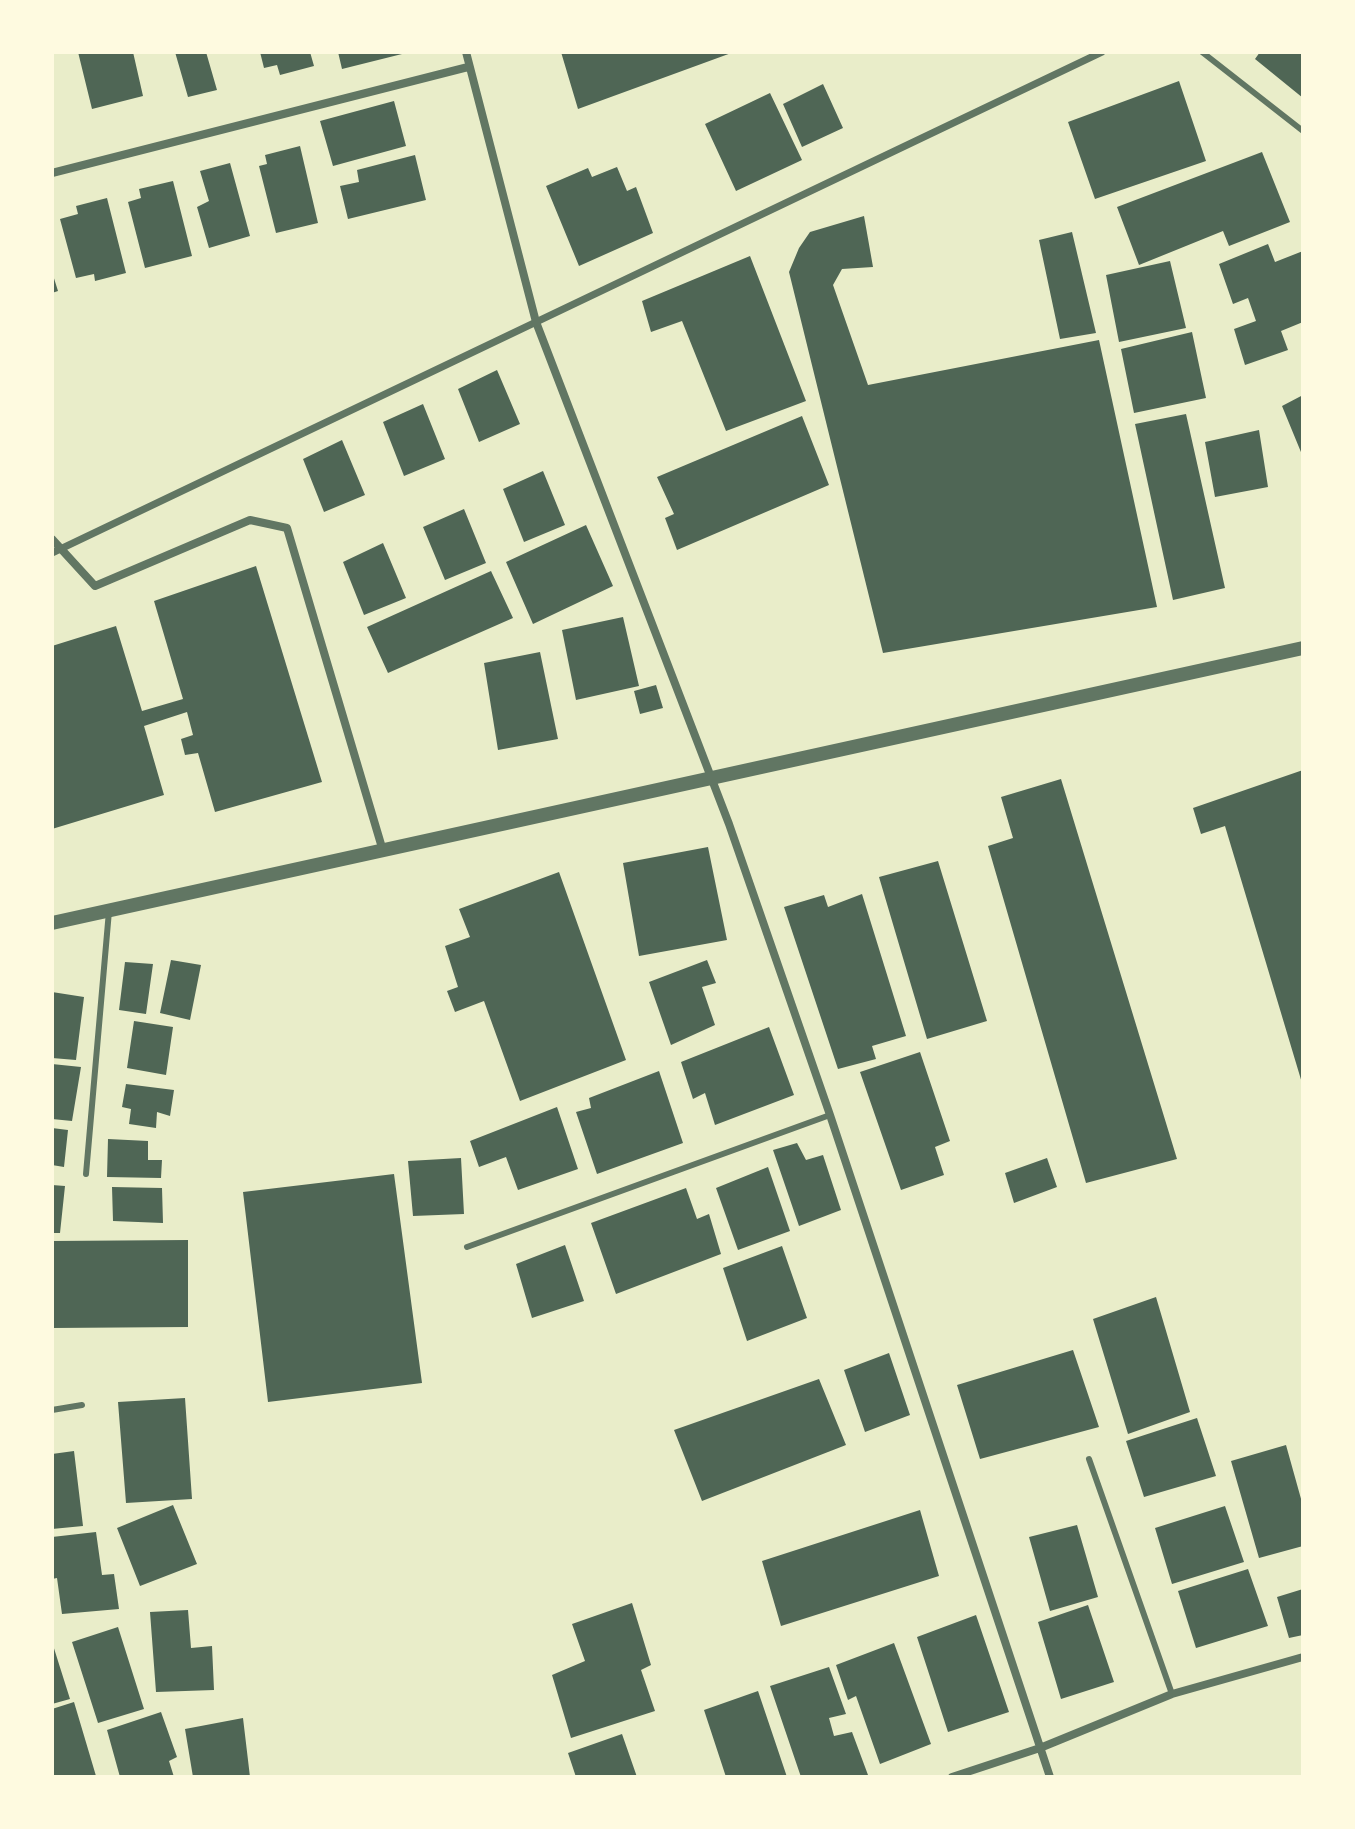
<!DOCTYPE html>
<html>
<head>
<meta charset="utf-8">
<style>
	body { margin:0 }
	#map { position:relative; width:1355px; height:1829px; overflow:hidden; background:#e9edc9; font-family:"Open Sans",sans-serif }
	canvas { display:block }
	.frame { position:absolute; inset:0; border:54px solid #fefae0; pointer-events:none }
</style>
</head>
<body>
<div id="map">
<canvas width="1355" height="1829"></canvas>
<div class="frame"></div>
</div>
<script>
const g = document.querySelector('canvas').getContext('2d');
g.lineJoin = 'round';
function paint(path, color) { g.fillStyle = color; g.fill(path, 'evenodd'); }
const shape = rows => new Path2D(rows.map(r => 'M' + r).join(''));
function trace(path, color, width, dash) { g.strokeStyle = color; g.lineWidth = width; g.lineCap = dash ? 'butt' : 'round'; g.setLineDash(dash || []); g.stroke(path); }
paint(shape([
	[78,52,133,52,143,96,92,109],
	[175,52,206,52,217,90,188,97],
	[260,52,310,52,314,66,280,75,277,65,264,68],
	[338,52,401,52,402,54,342,69],
	[561,52,734,52,578,109],
	[1260,52,1303,52,1303,98,1255,59],
	[1179,81,1206,161,1095,199,1068,122],
	[823,84,843,128,802,147,783,104],
	[770,93,802,160,736,191,705,124],
	[394,101,406,146,333,166,320,121],
	[300,146,318,223,276,233,259,166,267,164,265,155],
	[1262,152,1290,222,1229,246,1223,231,1139,265,1117,207],
	[415,155,426,200,348,219,340,186,359,182,357,170],
	[230,163,250,236,209,248,197,207,209,201,200,171],
	[617,167,627,191,636,187,653,233,579,266,546,186,588,168,592,177],
	[173,181,192,256,145,268,128,202,141,198,139,189],
	[107,198,126,273,95,281,94,274,76,278,60,219,78,214,76,206],
	[864,216,873,267,842,269,833,285,868,385,1099,340,1157,607,883,653,789,272,799,248,810,232],
	[1072,232,1096,333,1060,339,1039,240],
	[1268,244,1275,262,1303,251,1303,322,1281,331,1288,350,1245,365,1234,329,1256,321,1248,298,1233,304,1219,264],
	[750,256,806,401,726,431,682,321,651,332,642,301],
	[1170,261,1186,328,1119,342,1106,275],
	[52,272,58,291,52,293],
	[1192,332,1206,398,1134,413,1121,349],
	[497,370,520,424,479,442,458,389],
	[1303,395,1303,457,1282,406],
	[423,404,445,459,404,476,383,422],
	[1186,414,1225,588,1173,600,1135,424],
	[802,416,829,485,677,550,665,518,674,514,657,477],
	[1259,430,1268,487,1215,497,1205,442],
	[342,440,365,495,324,512,303,459],
	[543,471,565,525,524,542,503,489],
	[464,509,486,563,445,580,423,527],
	[586,525,613,586,533,624,506,562],
	[383,543,406,598,364,615,343,562],
	[256,566,322,782,215,812,198,753,185,755,181,739,193,735,187,712,144,726,164,795,52,829,52,646,116,626,142,711,183,699,154,601],
	[491,571,513,618,388,673,367,627],
	[623,617,639,686,576,700,562,630],
	[540,652,558,739,498,750,484,663],
	[656,685,663,708,640,714,634,691],
	[1303,770,1303,1083,1302,1083,1225,826,1201,834,1193,808],
	[1061,779,1177,1159,1086,1183,988,846,1013,838,1001,797],
	[708,847,727,940,639,956,623,863],
	[938,861,987,1021,927,1039,879,877],
	[559,872,626,1060,520,1101,484,1001,455,1012,447,991,458,987,445,946,470,937,459,909],
	[862,894,906,1036,872,1046,876,1059,838,1069,784,907,824,895,828,907],
	[171,960,201,965,190,1020,160,1013],
	[707,960,716,983,702,987,715,1025,671,1045,649,982],
	[125,962,153,964,146,1014,119,1010],
	[52,992,84,997,76,1060,52,1058],
	[134,1021,173,1027,166,1075,127,1068],
	[769,1027,794,1095,715,1125,705,1093,693,1099,681,1062],
	[920,1052,950,1141,935,1147,944,1175,901,1190,860,1072],
	[52,1064,81,1067,72,1121,52,1119],
	[659,1071,683,1143,597,1174,576,1112,591,1108,589,1098],
	[126,1084,174,1090,170,1116,157,1112,156,1128,129,1124,131,1109,122,1107],
	[557,1107,578,1169,518,1190,506,1157,479,1167,470,1141],
	[52,1128,68,1130,64,1167,52,1165],
	[108,1139,148,1141,148,1160,162,1160,161,1178,107,1177],
	[797,1143,806,1160,823,1155,841,1210,799,1226,773,1150],
	[461,1158,464,1214,413,1216,408,1161],
	[1047,1158,1057,1187,1014,1203,1005,1173],
	[768,1167,790,1231,738,1250,716,1188],
	[394,1174,422,1383,268,1402,243,1192],
	[52,1185,65,1186,60,1233,52,1233],
	[112,1187,162,1188,163,1223,113,1221],
	[686,1188,697,1219,709,1214,721,1254,616,1294,591,1223],
	[188,1240,188,1327,52,1328,52,1241],
	[565,1245,584,1301,532,1318,516,1264],
	[782,1246,807,1318,747,1341,723,1268],
	[1156,1297,1190,1412,1128,1434,1093,1319],
	[1073,1350,1099,1427,980,1459,957,1385],
	[889,1353,910,1415,865,1432,844,1370],
	[819,1379,846,1445,702,1501,674,1430],
	[185,1398,192,1499,126,1503,118,1402],
	[1197,1418,1216,1476,1144,1497,1126,1441],
	[1286,1445,1303,1506,1303,1546,1259,1558,1231,1461],
	[74,1451,83,1526,52,1529,52,1454],
	[173,1505,197,1564,140,1586,117,1528],
	[1225,1506,1244,1562,1172,1584,1155,1528],
	[920,1510,939,1576,781,1626,762,1561],
	[1077,1525,1098,1597,1050,1611,1029,1537],
	[96,1532,102,1575,114,1574,119,1609,62,1614,57,1578,52,1579,52,1537],
	[1248,1569,1268,1626,1196,1648,1178,1591],
	[1303,1589,1303,1635,1289,1638,1277,1597],
	[632,1603,651,1665,641,1670,655,1711,571,1738,552,1675,585,1661,572,1624],
	[1088,1605,1114,1682,1061,1699,1038,1622],
	[188,1610,191,1648,212,1646,214,1690,156,1692,150,1612],
	[976,1615,1009,1712,948,1732,917,1637],
	[118,1627,144,1709,98,1723,72,1642],
	[52,1642,70,1699,52,1704],
	[894,1643,931,1744,880,1764,856,1696,848,1700,836,1665],
	[829,1667,846,1714,829,1718,834,1736,852,1732,868,1775,863,1777,801,1777,770,1686],
	[758,1691,787,1777,726,1777,704,1710],
	[74,1702,96,1776,52,1777,52,1709],
	[161,1712,177,1757,169,1761,174,1777,120,1777,107,1730],
	[243,1718,250,1777,193,1777,185,1729],
	[622,1734,637,1777,576,1777,568,1753]
]), '#4f6655');
trace(shape([
	[1202,52,1303,131],
	[86,1174,109,911],
	[467,1247,830,1115],
	[52,1410,82,1405],
	[1089,1459,1172,1694]
]), '#617663', 6);
trace(shape([
	[52,553,1102,52]
]), '#617663', 7);
trace(shape([
	[466,52,536,322,729,824,830,1115,1050,1777],
	[52,173,468,67],
	[52,539,95,586,250,520,287,528,383,851],
	[952,1777,1040,1748,1172,1694,1303,1657]
]), '#617663', 8);
trace(shape([
	[52,923,1303,648]
]), '#617663', 14);
</script>
</body>
</html>
